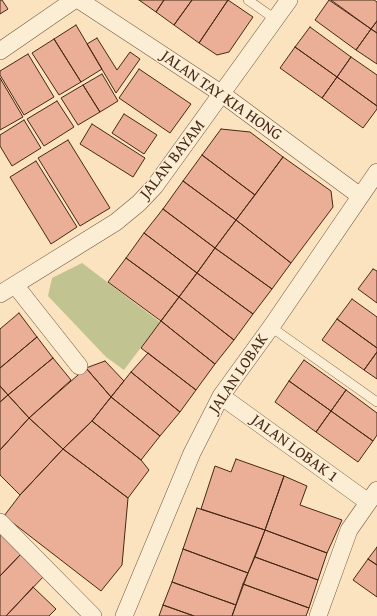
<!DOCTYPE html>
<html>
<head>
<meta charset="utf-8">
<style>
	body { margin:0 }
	canvas { display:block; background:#fbe3bf }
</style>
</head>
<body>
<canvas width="377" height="616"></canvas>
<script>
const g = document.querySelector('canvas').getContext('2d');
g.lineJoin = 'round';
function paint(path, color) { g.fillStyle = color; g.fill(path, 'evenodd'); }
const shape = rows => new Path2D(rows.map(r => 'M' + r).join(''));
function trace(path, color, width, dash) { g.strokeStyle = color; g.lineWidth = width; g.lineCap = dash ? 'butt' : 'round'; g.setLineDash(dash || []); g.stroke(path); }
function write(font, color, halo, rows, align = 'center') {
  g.font = font + ' "Gentium Book Plus",serif'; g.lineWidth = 3; g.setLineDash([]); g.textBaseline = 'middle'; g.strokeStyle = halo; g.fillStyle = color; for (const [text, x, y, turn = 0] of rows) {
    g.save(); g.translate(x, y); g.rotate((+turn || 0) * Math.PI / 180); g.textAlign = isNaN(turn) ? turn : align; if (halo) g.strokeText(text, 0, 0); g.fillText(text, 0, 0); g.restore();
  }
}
paint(shape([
	[82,263,160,322,124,370,106,357,48,296,52,278]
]), '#c1c390');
const building = shape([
	[0,0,2,0,8,9,0,14,0,0],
	[139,0,164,0,156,12,139,0],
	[164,0,192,0,174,25,156,12,164,0],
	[192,0,228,0,199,43,174,25,192,0],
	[228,0,253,17,229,52,217,55,199,43,228,0],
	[329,0,371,29,356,50,315,20,329,0],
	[331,0,374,0,377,2,377,21,371,29,331,0],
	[377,21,377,33,371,29,377,21],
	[76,25,102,69,81,82,54,39,76,25],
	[310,27,351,57,337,77,295,47,310,27],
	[371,29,377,33,377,64,356,50,371,29],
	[97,38,117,70,130,52,140,59,116,93,87,44,97,38],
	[54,39,81,82,59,95,32,53,54,39],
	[295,47,337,77,322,98,280,68,295,47],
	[28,54,54,97,24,115,0,75,0,71,28,54],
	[351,57,377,75,377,106,337,77,351,57],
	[139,69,191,104,170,133,119,98,139,69],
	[102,74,118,101,100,112,83,85,102,74],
	[337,77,377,106,377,109,363,128,322,98,337,77],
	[0,78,23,117,0,130,0,78],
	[83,85,100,112,78,125,61,98,83,85],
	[57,101,74,127,44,146,27,119,57,101],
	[124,114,157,135,144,154,112,133,124,114],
	[24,120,41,148,12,166,0,146,0,135,24,120],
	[92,124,145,158,133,177,80,144,92,124],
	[221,129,250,132,283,157,255,195,202,155,221,129],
	[68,140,110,208,80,226,38,158,68,140],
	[202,155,255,195,236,220,183,181,202,155],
	[283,157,331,191,333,207,291,263,236,220,283,157],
	[36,161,77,227,51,244,10,177,36,161],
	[183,181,236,220,215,248,163,209,183,181],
	[163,209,215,248,197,273,144,233,163,209],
	[236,220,291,263,272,289,215,248,236,220],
	[144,233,197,273,179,297,126,258,144,233],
	[215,248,272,289,253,314,197,273,215,248],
	[126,258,179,297,161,321,108,282,126,258],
	[373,269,377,271,377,303,358,289,373,269],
	[197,273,253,314,234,340,179,297,197,273],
	[179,297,234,340,215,364,161,321,179,297],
	[352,299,377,317,377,348,337,319,352,299],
	[19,313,37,337,0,368,0,329,19,313],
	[337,319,377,348,377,352,364,370,322,340,337,319],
	[161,321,215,364,196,390,141,348,161,321],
	[37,337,53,358,8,395,0,386,0,368,37,337],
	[377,352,377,379,364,370,377,352],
	[148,353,196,390,180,412,131,372,148,353],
	[53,358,71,380,29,418,8,395,53,358],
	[304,360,346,390,331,411,289,381,304,360],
	[105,361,124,381,111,397,86,368,105,361],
	[86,368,111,397,92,421,63,449,29,418,86,368],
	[131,372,180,412,160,436,111,397,131,372],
	[289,381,331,411,316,432,275,402,289,381],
	[0,386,8,395,0,402,0,386],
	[346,390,377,413,377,435,373,441,331,411,346,390],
	[8,395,29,418,0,450,0,402,8,395],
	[111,397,160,436,141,460,92,421,111,397],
	[331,411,373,441,358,462,316,432,331,411],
	[29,418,63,449,20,495,0,475,0,450,29,418],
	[92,421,141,460,149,470,128,498,63,449,92,421],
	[63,449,128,498,122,565,101,591,4,516,20,495,63,449],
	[236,459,284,476,265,530,201,509,215,466,231,472,236,459],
	[284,476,307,486,300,505,342,520,327,553,265,530,284,476],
	[197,508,265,530,248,573,183,549,197,508],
	[265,530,327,553,318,580,255,557,265,530],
	[1,533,21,554,0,576,0,535,1,533],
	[377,547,377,565,368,559,377,547],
	[183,549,248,573,236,605,172,582,183,549],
	[21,554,44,576,6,616,0,616,0,576,21,554],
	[255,557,318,580,309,608,243,584,255,557],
	[368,559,377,565,377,597,353,580,368,559],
	[172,582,236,605,232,616,194,616,163,605,172,582],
	[243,584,309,608,306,616,232,616,243,584],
	[33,587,56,609,49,616,6,616,33,587],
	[163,605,194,616,159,616,163,605]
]);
paint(building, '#ebae97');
trace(building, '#462814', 1);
const service = shape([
	[248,0,275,19],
	[271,327,377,402]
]);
const minor = shape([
	[79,0,222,94,360,196],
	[0,51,74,0],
	[15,285,79,366],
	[0,294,116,222,139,203,155,186,289,0],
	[221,396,368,502],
	[0,522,93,616],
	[124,616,192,453,221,396,271,327,377,172],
	[318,616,349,530,377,490]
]);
trace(service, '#73573f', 10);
trace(minor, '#73573f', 18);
trace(service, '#fcedd5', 9);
trace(minor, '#fcedd5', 17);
write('16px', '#462814', '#fcedd5', [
	["JALAN TAY KIA HONG",221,96,35],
	["JALAN BAYAM",173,160,-52],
	["JALAN LOBAK",239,374,-56],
	["JALAN LOBAK 1",294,449,36]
]);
</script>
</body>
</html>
